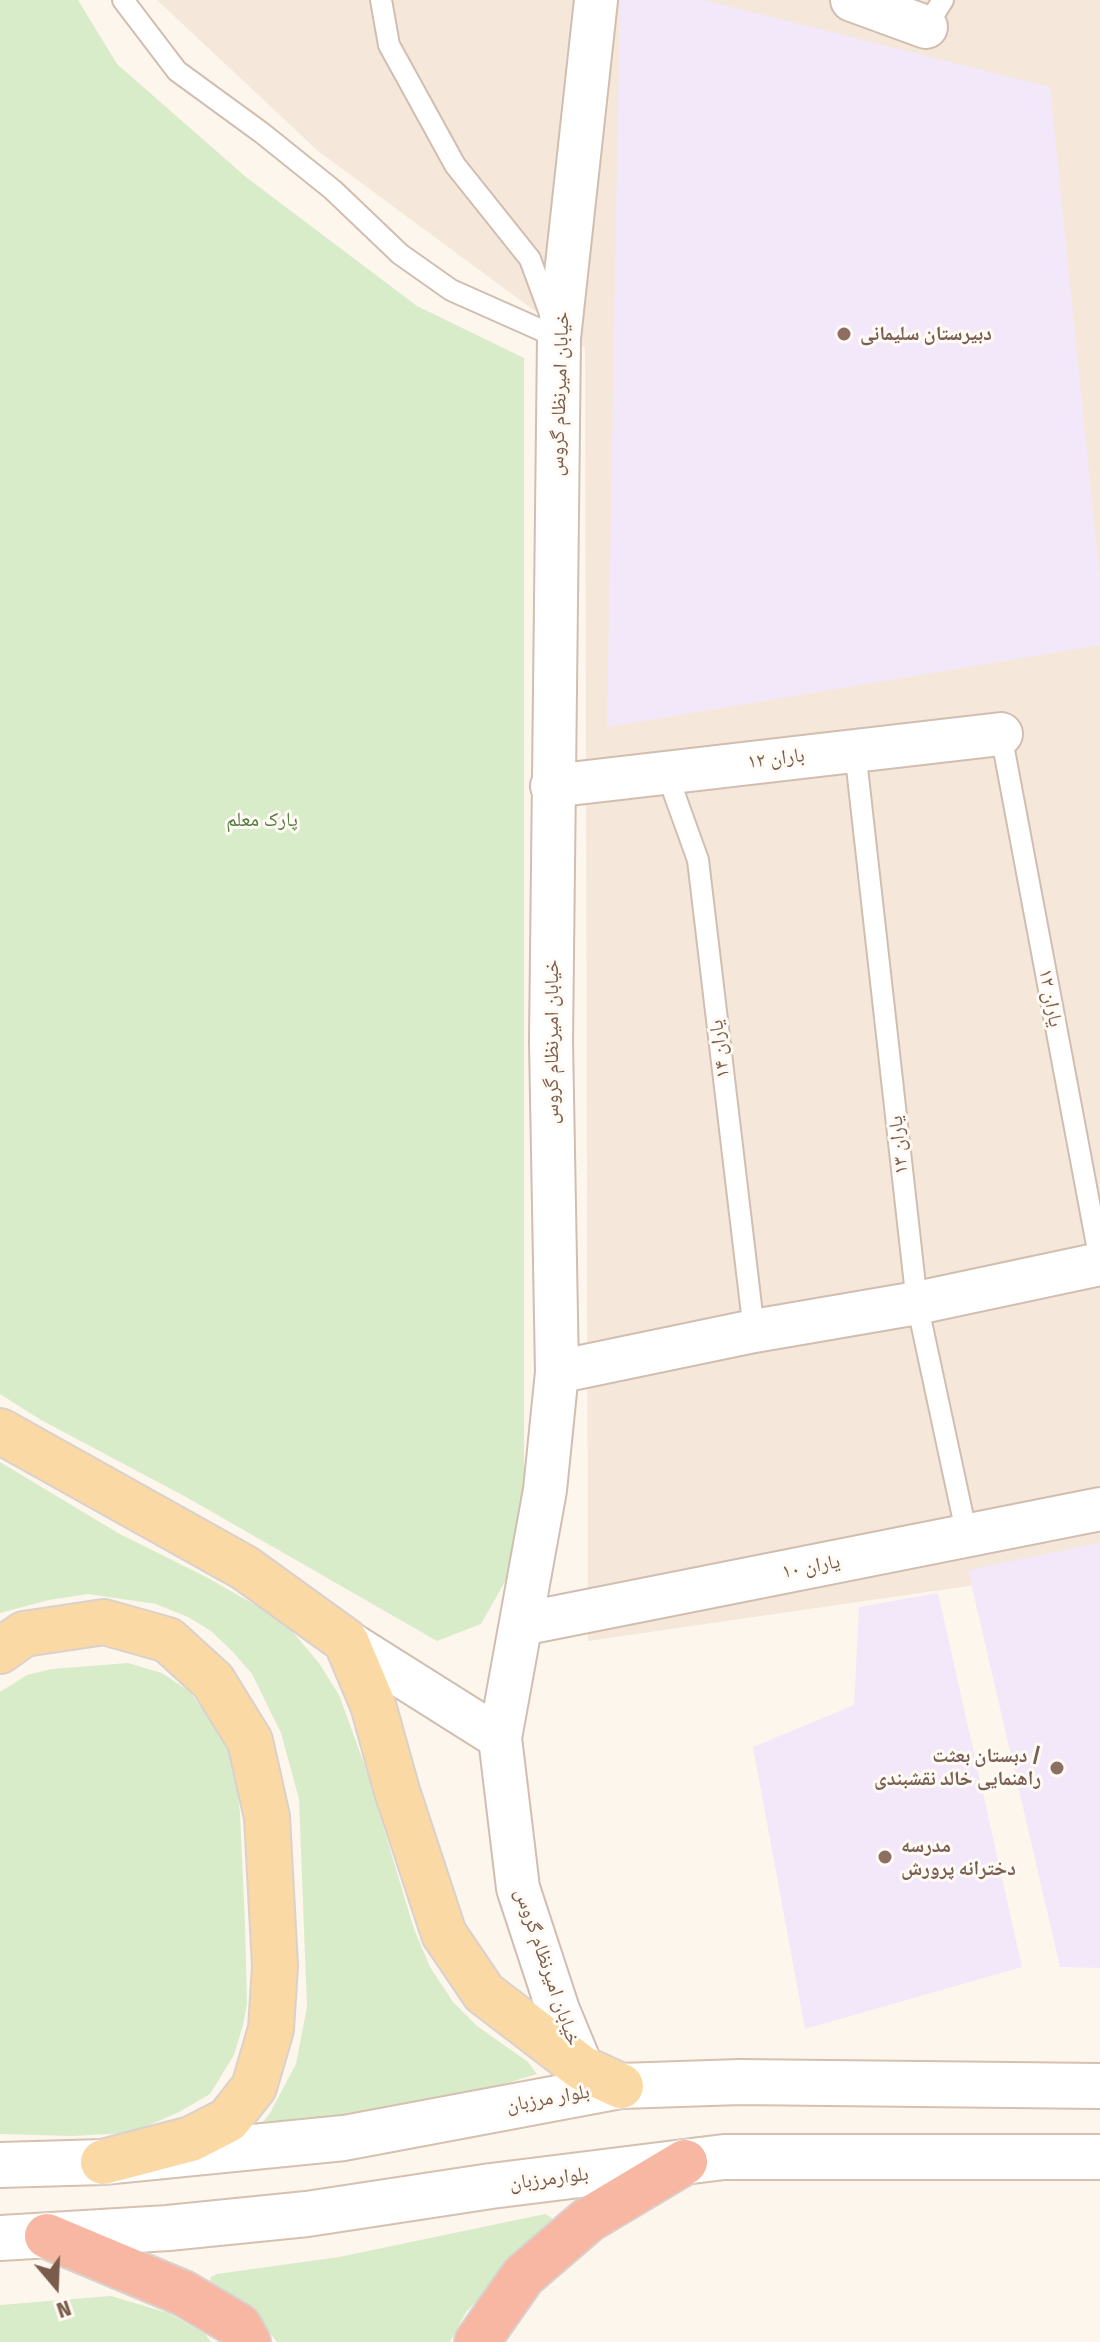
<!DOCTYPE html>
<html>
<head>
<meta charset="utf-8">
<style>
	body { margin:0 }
	#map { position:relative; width:1100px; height:2342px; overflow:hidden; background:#fdf6ec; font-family:"Fira Sans Condensed",sans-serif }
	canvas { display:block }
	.north { position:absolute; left:16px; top:2246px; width:80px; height:80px; -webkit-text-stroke:6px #fffaf3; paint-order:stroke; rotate:161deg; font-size:22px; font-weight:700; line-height:32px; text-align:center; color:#7a5c4d }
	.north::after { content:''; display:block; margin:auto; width:28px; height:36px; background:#7a5c4d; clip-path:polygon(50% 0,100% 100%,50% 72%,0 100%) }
</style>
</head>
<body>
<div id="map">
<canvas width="1100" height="2342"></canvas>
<div class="north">N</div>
</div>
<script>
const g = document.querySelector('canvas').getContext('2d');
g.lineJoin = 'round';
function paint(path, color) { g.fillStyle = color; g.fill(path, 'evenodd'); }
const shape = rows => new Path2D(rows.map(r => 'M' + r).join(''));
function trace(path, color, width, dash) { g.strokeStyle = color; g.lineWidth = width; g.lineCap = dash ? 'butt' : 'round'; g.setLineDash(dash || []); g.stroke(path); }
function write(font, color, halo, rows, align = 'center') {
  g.font = font + ' "Fira Sans Condensed","Noto Naskh Arabic",sans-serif'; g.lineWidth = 6; g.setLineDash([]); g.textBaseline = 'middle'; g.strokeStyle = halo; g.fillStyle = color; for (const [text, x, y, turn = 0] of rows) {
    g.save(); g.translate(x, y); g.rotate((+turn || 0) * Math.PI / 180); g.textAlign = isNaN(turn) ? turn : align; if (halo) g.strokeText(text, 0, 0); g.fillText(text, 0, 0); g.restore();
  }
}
paint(shape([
	[157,0,1100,0,1100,1567,588,1641,585,348,318,151]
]), '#f5e8da');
paint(shape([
	[620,0,703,0,1050,87,1100,581,1100,645,607,727],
	[1100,1543,1100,1968,1060,1967,968,1570],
	[938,1593,1022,1967,805,2029,753,1747,854,1705,859,1607]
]), '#f3e8fa');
paint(shape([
	[0,0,78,0,117,64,246,177,417,306,524,358,524,1488,512,1569,481,1624,437,1641,186,1497,41,1420,0,1394],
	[0,1462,118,1533,208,1578,264,1610,291,1630,319,1663,339,1695,365,1766,414,1929,430,1967,453,2002,477,2026,528,2062,537,2074,504,2084,403,2106,255,2131,270,2113,296,2064,307,2007,299,1799,281,1733,252,1674,232,1651,211,1631,188,1617,156,1604,88,1594,49,1600,0,1613],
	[128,1663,162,1673,189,1691,224,1736,234,1762,240,1813,245,1924,247,2004,243,2025,234,2055,210,2094,179,2112,131,2133,72,2136,0,2134,0,1692,27,1675,52,1669],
	[545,2214,552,2218,551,2225,466,2312,450,2342,277,2342,248,2304,210,2282,211,2277,217,2274,339,2257],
	[111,2296,168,2313,205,2334,211,2342,0,2342,0,2305]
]), '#d8ecc9');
const lane = shape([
	[123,0,177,71,262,133,333,190,400,254,451,290,559,338],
	[381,0,389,45,455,165,530,259,551,316],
	[926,27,943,0],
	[1001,734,1100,1261],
	[855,750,917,1303,967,1536],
	[666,771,698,860,754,1331]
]);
const street = shape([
	[852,0,926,27],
	[552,786,1001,734],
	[557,1372,754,1331,917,1303,1100,1264],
	[522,1624,1100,1509],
	[346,1641,500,1738],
	[582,2068,558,2010,518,1888,500,1738,545,1490,557,1372,551,1041,559,338,596,0]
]);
const secondary = shape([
	[0,2165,103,2162,344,2138,621,2086,740,2082,1100,2086],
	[0,2238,168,2228,307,2214,491,2186,724,2157,1100,2157]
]);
const primary = shape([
	[0,1431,245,1568,346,1641,373,1705,397,1791,444,1934,484,1993,582,2068,621,2086],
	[0,1651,24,1634,104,1622,168,1640,213,1681,250,1741,267,1817,275,1966,271,2029,254,2087,228,2120,191,2139,103,2162]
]);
const highway = shape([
	[47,2236,183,2293,239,2326,248,2342],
	[477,2342,523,2276,588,2220,685,2162]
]);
trace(lane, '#d1beb0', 24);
trace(street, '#d1beb0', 46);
trace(secondary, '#d6c0b0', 48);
trace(primary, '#dad1cd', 48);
trace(highway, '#dad1cd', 48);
trace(lane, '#fff', 20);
trace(street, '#fff', 42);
trace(secondary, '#fff', 44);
trace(primary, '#fbd9a5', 44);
trace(highway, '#f7b7a3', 44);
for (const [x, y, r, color] of [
	[844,334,8,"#8d6e63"],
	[1057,1768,8,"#8d6e63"],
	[885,1857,8,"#8d6e63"]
]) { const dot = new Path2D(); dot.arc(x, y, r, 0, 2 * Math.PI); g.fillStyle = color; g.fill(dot); trace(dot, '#fffaf3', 3); }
write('bold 20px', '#785e54', '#fffaf3', [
	["دبیرستان سلیمانی",860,334],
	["دبستان بعثت /",1041,1756,"right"],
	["راهنمایی خالد نقشبندی",1041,1779,"right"],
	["مدرسه",901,1846],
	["دخترانه پرورش",901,1869]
], 'left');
write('20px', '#7a5c4d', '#fffaf3', [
	["خیابان امیرنظام گروس",560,394,-88],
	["باران ۱۲",776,759,-7],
	["یاران ۱۲",1050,998,79],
	["خیابان امیرنظام گروس",552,1042,-90],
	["یاران ۱۴",720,1049,-97],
	["یاران ۱۳",899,1145,-96],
	["یاران ۱۰",811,1567,-11],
	["خیابان امیرنظام گروس",547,1967,71],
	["بلوار مرزبان",548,2099,-10],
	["بلوارمرزبان",549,2179,-7]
]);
write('20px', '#537a41', '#fffaf3', [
	["پارک معلم",262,820]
]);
</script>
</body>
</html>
